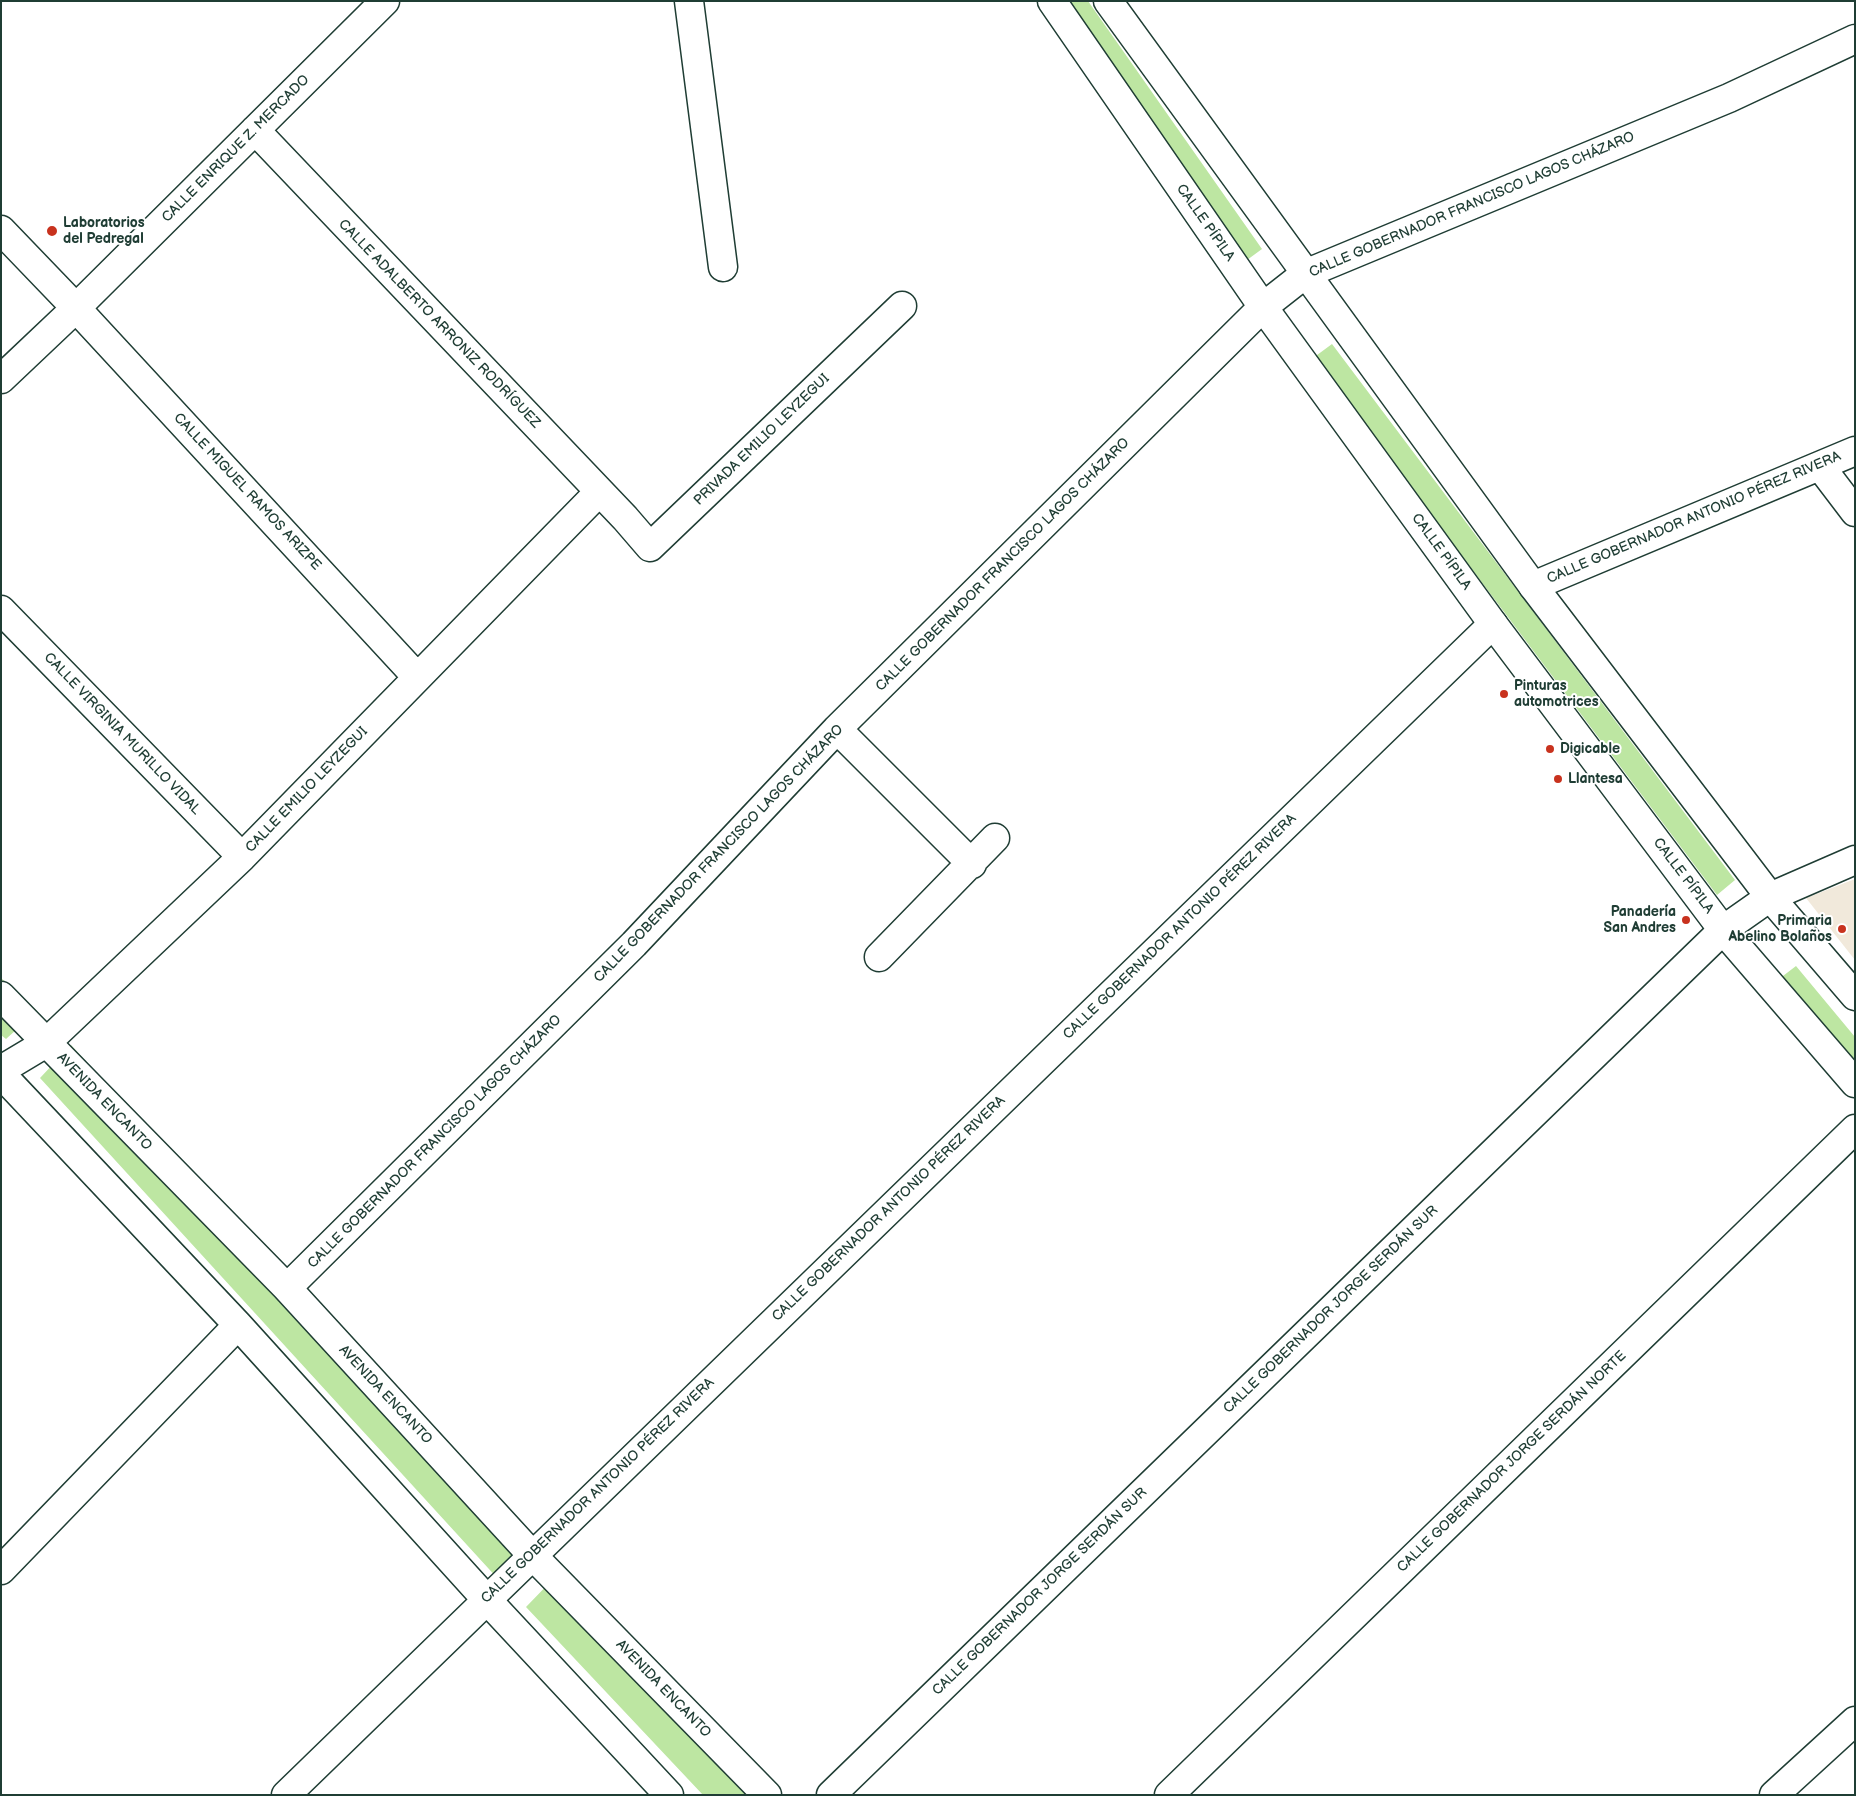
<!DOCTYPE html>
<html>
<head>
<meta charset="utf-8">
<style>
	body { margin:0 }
	#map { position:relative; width:1856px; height:1796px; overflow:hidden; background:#fff; font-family:"Balsamiq Sans",sans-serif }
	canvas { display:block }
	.frame { position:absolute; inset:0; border:2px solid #1f3d34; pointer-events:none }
</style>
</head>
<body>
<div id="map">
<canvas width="1856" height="1796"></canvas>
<div class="frame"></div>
</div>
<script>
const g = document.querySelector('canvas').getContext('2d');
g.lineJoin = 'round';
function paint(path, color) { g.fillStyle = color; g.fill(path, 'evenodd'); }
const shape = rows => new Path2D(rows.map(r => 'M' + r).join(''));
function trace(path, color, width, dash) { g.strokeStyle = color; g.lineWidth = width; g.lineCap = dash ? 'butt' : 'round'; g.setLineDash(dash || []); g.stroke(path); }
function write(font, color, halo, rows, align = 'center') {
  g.font = font + ' "Balsamiq Sans",sans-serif'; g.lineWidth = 4; g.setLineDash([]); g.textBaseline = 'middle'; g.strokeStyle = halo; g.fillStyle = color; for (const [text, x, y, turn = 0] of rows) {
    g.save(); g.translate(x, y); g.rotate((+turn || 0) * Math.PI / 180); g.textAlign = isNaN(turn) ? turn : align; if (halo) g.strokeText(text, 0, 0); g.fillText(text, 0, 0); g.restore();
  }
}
paint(shape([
	[1855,879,1855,960,1806,898]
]), '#f1e9db');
paint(shape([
	[1065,1,1088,1,1262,249,1247,260],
	[1332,344,1735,880,1717,895,1313,358],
	[1796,966,1855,1037,1855,1076,1779,979],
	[1,978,37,1011,6,1039,1,1035],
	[71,1045,529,1550,499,1580,40,1078],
	[555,1577,772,1795,703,1795,526,1607]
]), '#bde6a2');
const street = shape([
	[689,1,723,267],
	[255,130,625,518,650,547,902,306],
	[1,230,76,308,417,677],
	[1,379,76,308,385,1],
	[1820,466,1855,512],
	[1533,586,1855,451],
	[1,610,242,857],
	[837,729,972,864],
	[879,957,995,838],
	[1,996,287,1288,532,1555,767,1795],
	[1,1070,46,1043,242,857,599,492],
	[1,1074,238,1325,487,1600,669,1795],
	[287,1288,634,944,837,729,1263,307,1305,274,1729,98,1855,39],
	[1,1570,238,1325],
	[286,1795,1493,624],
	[831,1795,1723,930,1770,897,1855,860],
	[1169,1795,1855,1129],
	[1774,1795,1855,1721]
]);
const secondary = shape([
	[1052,1,1263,307,1493,624,1723,930,1855,1083],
	[1108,1,1533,586,1770,897,1855,996]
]);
trace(street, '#1f3d34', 31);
trace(secondary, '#1f3d34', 31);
trace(street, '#fff', 28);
trace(secondary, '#fff', 28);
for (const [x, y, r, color] of [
	[52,231,6,"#c8321e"],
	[1504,694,5,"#c8321e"],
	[1550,749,5,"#c8321e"],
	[1558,779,5,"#c8321e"],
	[1686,920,5,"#c8321e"],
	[1842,929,5,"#c8321e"]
]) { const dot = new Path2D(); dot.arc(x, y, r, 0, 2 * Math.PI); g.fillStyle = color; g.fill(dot); trace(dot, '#fff', 2); }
write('14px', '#1f3d34', '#fff', [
	["CALLE ENRIQUE Z. MERCADO",236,149,-45],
	["CALLE GOBERNADOR FRANCISCO LAGOS CHÁZARO",1472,205,-23],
	["CALLE PÍPILA",1205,223,55],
	["CALLE ADALBERTO ARRONIZ RODRÍGUEZ",439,324,46],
	["PRIVADA EMILIO LEYZEGUI",762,440,-44],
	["CALLE MIGUEL RAMOS ARIZPE",247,492,47],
	["CALLE GOBERNADOR ANTONIO PÉREZ RIVERA",1694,518,-23],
	["CALLE PÍPILA",1441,552,54],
	["CALLE GOBERNADOR FRANCISCO LAGOS CHÁZARO",1003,565,-45],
	["CALLE VIRGINIA MURILLO VIDAL",122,734,46],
	["CALLE EMILIO LEYZEGUI",307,790,-46],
	["CALLE GOBERNADOR FRANCISCO LAGOS CHÁZARO",719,854,-46],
	["CALLE PÍPILA",1683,876,53],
	["CALLE GOBERNADOR ANTONIO PÉREZ RIVERA",1180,927,-44],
	["AVENIDA ENCANTO",104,1102,46],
	["CALLE GOBERNADOR FRANCISCO LAGOS CHÁZARO",435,1142,-45],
	["CALLE GOBERNADOR ANTONIO PÉREZ RIVERA",889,1209,-44],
	["CALLE GOBERNADOR JORGE SERDÁN SUR",1331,1310,-44],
	["AVENIDA ENCANTO",385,1395,47],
	["CALLE GOBERNADOR JORGE SERDÁN NORTE",1512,1462,-44],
	["CALLE GOBERNADOR ANTONIO PÉREZ RIVERA",598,1491,-44],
	["CALLE GOBERNADOR JORGE SERDÁN SUR",1040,1592,-44],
	["AVENIDA ENCANTO",663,1689,46]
]);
write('bold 14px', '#1f3d34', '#fff', [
	["Laboratorios",63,223],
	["del Pedregal",63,239],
	["Pinturas",1514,686],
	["automotrices",1514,702],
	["Digicable",1560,749],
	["Llantesa",1568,779],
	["Panadería",1676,912,"right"],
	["San Andres",1676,928,"right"],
	["Primaria",1832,921,"right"],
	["Abelino Bolaños",1832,937,"right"]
], 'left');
</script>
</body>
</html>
